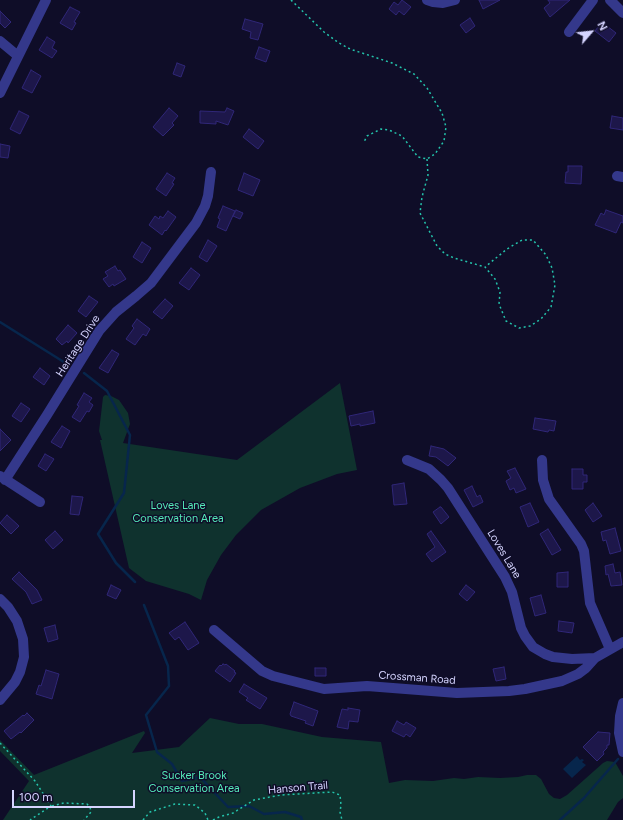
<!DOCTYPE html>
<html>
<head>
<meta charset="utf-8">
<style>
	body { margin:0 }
	#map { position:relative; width:623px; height:820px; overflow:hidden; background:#0f0d28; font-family:Figtree,sans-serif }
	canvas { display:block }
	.north { position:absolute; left:571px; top:12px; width:40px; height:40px; -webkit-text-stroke:3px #0f0d28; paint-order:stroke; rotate:62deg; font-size:11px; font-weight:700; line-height:16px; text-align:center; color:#d5d4ff }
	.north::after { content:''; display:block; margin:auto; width:14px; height:18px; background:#d5d4ff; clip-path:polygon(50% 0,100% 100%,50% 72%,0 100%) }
	.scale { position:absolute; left:12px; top:790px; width:123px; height:18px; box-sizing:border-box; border:2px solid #d5d4ff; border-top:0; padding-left:5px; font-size:12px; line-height:14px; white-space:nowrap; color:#d5d4ff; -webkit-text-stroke:3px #0f0d28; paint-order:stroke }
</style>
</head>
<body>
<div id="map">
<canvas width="623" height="820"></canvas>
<div class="north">N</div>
<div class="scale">100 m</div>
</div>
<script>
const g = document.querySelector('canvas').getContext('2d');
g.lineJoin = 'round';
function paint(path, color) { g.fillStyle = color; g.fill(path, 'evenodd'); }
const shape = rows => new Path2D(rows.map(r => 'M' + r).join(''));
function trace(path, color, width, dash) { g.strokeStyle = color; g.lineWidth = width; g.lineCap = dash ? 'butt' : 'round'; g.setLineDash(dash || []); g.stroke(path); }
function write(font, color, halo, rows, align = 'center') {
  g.font = font + ' Figtree,sans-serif'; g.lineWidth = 3; g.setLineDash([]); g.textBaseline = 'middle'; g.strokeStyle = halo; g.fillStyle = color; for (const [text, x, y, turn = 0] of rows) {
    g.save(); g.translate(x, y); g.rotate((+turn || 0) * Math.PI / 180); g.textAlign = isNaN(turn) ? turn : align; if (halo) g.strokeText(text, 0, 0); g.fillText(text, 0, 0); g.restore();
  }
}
paint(shape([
	[340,383,357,470,337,474,300,488,261,510,236,535,221,555,207,580,201,600,189,594,146,581,129,568,100,440,102,440,99,431,100,423,103,397,105,395,111,396,119,400,128,413,130,424,123,443,237,460],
	[210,718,239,724,262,724,322,737,381,742,389,783,405,780,433,781,454,778,464,779,478,777,500,778,518,777,527,775,536,775,541,779,549,794,554,798,560,799,567,795,603,763,607,761,615,762,623,776,623,798,618,802,607,820,3,820,29,781,0,751,0,740,34,775,144,731,145,733,132,753,179,747]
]), '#0f322e');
paint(shape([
	[577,756,580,760,582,759,584,760,582,762,586,765,572,778,563,769]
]), '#07264c');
trace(shape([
	[0,322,67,364],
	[84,373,107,391,130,435,124,493,98,534,116,563,135,582],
	[144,605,168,666,169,686,146,715,157,752,172,764,182,781,200,777,228,807,249,806,264,814,285,812,301,817,302,820],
	[560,820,584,798,618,759]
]), '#07264c', 2.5);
const building = shape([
	[402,0,411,7,404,15,399,11,396,15,389,9,394,2,398,5,402,0],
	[479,0,500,0,483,9,479,0],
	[548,0,570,0,550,17,544,8,550,3,548,0],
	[70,7,80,12,74,22,76,23,72,30,60,23,70,7],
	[0,11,11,22,5,28,0,23,0,11],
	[470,18,475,26,466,33,460,25,470,18],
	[245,19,263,24,258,40,250,38,251,32,242,29,245,19],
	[602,22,616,33,609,42,595,31,602,22],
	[47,37,55,42,52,48,57,51,52,58,39,50,47,37],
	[259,47,270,51,266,62,255,58,259,47],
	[177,63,185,66,181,77,173,74,177,63],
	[31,70,41,76,32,93,22,88,31,70],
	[169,108,178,116,172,123,174,125,163,136,153,127,169,108],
	[227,108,234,111,228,125,216,121,216,124,200,123,200,111,225,112,227,108],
	[19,111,29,116,20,134,10,129,19,111],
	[612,116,623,118,623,130,610,128,612,116],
	[249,129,264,141,258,149,243,137,249,129],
	[0,144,10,146,8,158,0,157,0,144],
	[568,166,582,166,581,184,565,183,566,172,568,172,568,166],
	[167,173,175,178,172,183,174,184,166,196,156,189,167,173],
	[244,173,260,180,253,196,238,190,244,173],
	[223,206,235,211,226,231,217,227,220,219,218,218,223,206],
	[236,210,243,213,240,219,233,216,236,210],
	[606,210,623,216,623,223,621,222,616,233,595,225,601,213,604,215,606,210],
	[168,211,176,217,166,231,165,230,162,235,149,225,155,216,159,219,160,216,163,218,168,211],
	[208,240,217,246,207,262,199,257,208,240],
	[142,242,151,248,142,263,133,257,142,242],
	[115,266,118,271,120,270,126,279,114,286,113,284,109,287,103,279,108,276,105,272,115,266],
	[191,268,200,275,189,290,179,283,191,268],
	[89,296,98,302,86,317,78,311,89,296],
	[165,299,173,306,162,319,153,312,165,299],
	[137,319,150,329,146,336,143,334,135,345,126,339,134,328,132,326,137,319],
	[68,325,77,333,68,343,67,341,62,345,56,339,68,325],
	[112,350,119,354,108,373,99,368,112,350],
	[40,368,50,376,44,385,33,377,40,368],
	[84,393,92,398,89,402,93,405,89,412,87,411,80,422,72,417,79,406,77,405,84,393],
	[21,403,30,409,21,422,12,416,21,403],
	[373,411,375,423,360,426,360,424,351,426,349,416,373,411],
	[535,418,556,421,554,431,549,430,548,432,533,429,535,418],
	[62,426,70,431,61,448,51,442,62,426],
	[0,429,11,440,0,451,0,429],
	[431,446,444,449,456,458,448,466,436,457,429,456,431,446],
	[45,454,54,459,46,471,38,466,45,454],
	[515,468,526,489,516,493,514,488,510,490,506,481,511,478,507,471,515,468],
	[572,469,583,469,583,475,587,475,587,482,583,482,583,489,572,489,572,469],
	[404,483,407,504,394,505,392,485,404,483],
	[472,486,477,497,480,495,483,502,473,507,464,490,472,486],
	[72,496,83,497,79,515,70,514,72,496],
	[530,503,539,522,528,527,520,507,530,503],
	[593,503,602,516,593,522,585,510,593,503],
	[440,507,441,507,449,517,441,524,433,512,440,507],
	[7,515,19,526,11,534,0,523,7,515],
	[615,528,621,551,610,554,606,540,603,541,601,532,615,528],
	[548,529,561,550,552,555,540,534,548,529],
	[55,531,63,540,53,549,45,540,55,531],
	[431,531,446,552,432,562,426,554,435,547,427,534,431,531],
	[613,564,615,573,620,572,622,585,611,586,608,574,606,575,605,566,613,564],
	[19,572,37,590,42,600,32,604,26,592,12,579,19,572],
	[568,572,568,587,557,587,557,573,568,572],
	[111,585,121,590,116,599,107,595,111,585],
	[466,585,475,592,467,601,459,594,466,585],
	[541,595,546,613,535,616,530,598,541,595],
	[559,621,574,623,572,633,558,631,559,621],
	[185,622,199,643,188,650,179,637,175,640,169,633,185,622],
	[55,625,58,639,48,642,44,628,55,625],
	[223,664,225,665,226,664,235,671,234,672,236,673,230,682,215,671,220,665,221,666,223,664],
	[504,667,506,679,496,681,493,669,504,667],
	[315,668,326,668,326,676,315,676,315,668],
	[46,670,59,674,52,699,36,694,39,685,41,686,46,670],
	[244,684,267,698,260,709,246,700,248,698,239,692,244,684],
	[294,702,318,711,313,726,305,723,306,721,291,716,290,714,294,702],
	[348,708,360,710,358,722,349,721,348,729,337,727,342,709,348,710,348,708],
	[27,713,34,720,21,733,20,732,11,739,4,731,23,715,24,716,27,713],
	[397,721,404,725,406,722,416,728,410,737,406,734,404,737,392,731,397,721],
	[598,732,610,733,609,745,607,745,607,748,603,752,604,754,597,761,583,747,598,732]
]);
paint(building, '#1d174a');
trace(building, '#302778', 1);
trace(shape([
	[291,0,324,32,339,43,350,49,392,63,414,74,427,88,442,113,446,127,444,141,435,154,427,159,418,157,402,136,389,130,381,129,367,136,365,140,366,143],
	[427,159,428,175,422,197,420,213,437,246,445,254,454,258,485,267,495,279,500,292,499,304,506,321,519,328,530,326,541,319,551,307,555,285,552,268,546,255,533,240,522,240,507,249,485,267],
	[0,743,35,781,51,806,30,820],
	[52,806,64,803,87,804,90,807,91,812,84,820],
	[143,820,150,812,175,804,195,805,205,813,208,820],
	[213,820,219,817,233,813,254,800,281,795,332,792,340,795,341,805,340,812,342,820]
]), '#24c3ab', 1.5, [2, 3]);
trace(shape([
	[427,0,433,2,443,3,455,0],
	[610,0,623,13],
	[569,32,593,0],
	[0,41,18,56],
	[0,93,46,0],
	[617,176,623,177],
	[407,460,429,469,441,480,448,488,505,577,512,592,521,628,525,636,533,647,545,654,553,657,572,659,595,658],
	[542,460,543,480,549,499,581,544,584,551,590,603,610,649],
	[0,476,40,502],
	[5,480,47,415,99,331,116,312,136,296,151,283,196,223,205,206,208,196,211,172],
	[0,599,8,607,17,621,23,639,24,657,20,672,15,682,0,700],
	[214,630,262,671,273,676,324,689,367,686,457,693,509,691,525,689,562,681,578,674,586,668,595,658,623,642],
	[623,703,620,716,619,733,623,752]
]), '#34388b', 10);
write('11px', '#d5d4ff', '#0f0d28', [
	["Heritage Drive",78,346,-57],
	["Loves Lane",504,554,59],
	["Crossman Road",417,678,4],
	["Hanson Trail",298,788,-5]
]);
write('11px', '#54eab8', '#0f0d28', [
	["Loves Lane",178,506],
	["Conservation Area",178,519],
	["Sucker Brook",194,776],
	["Conservation Area",194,789]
]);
</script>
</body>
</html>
